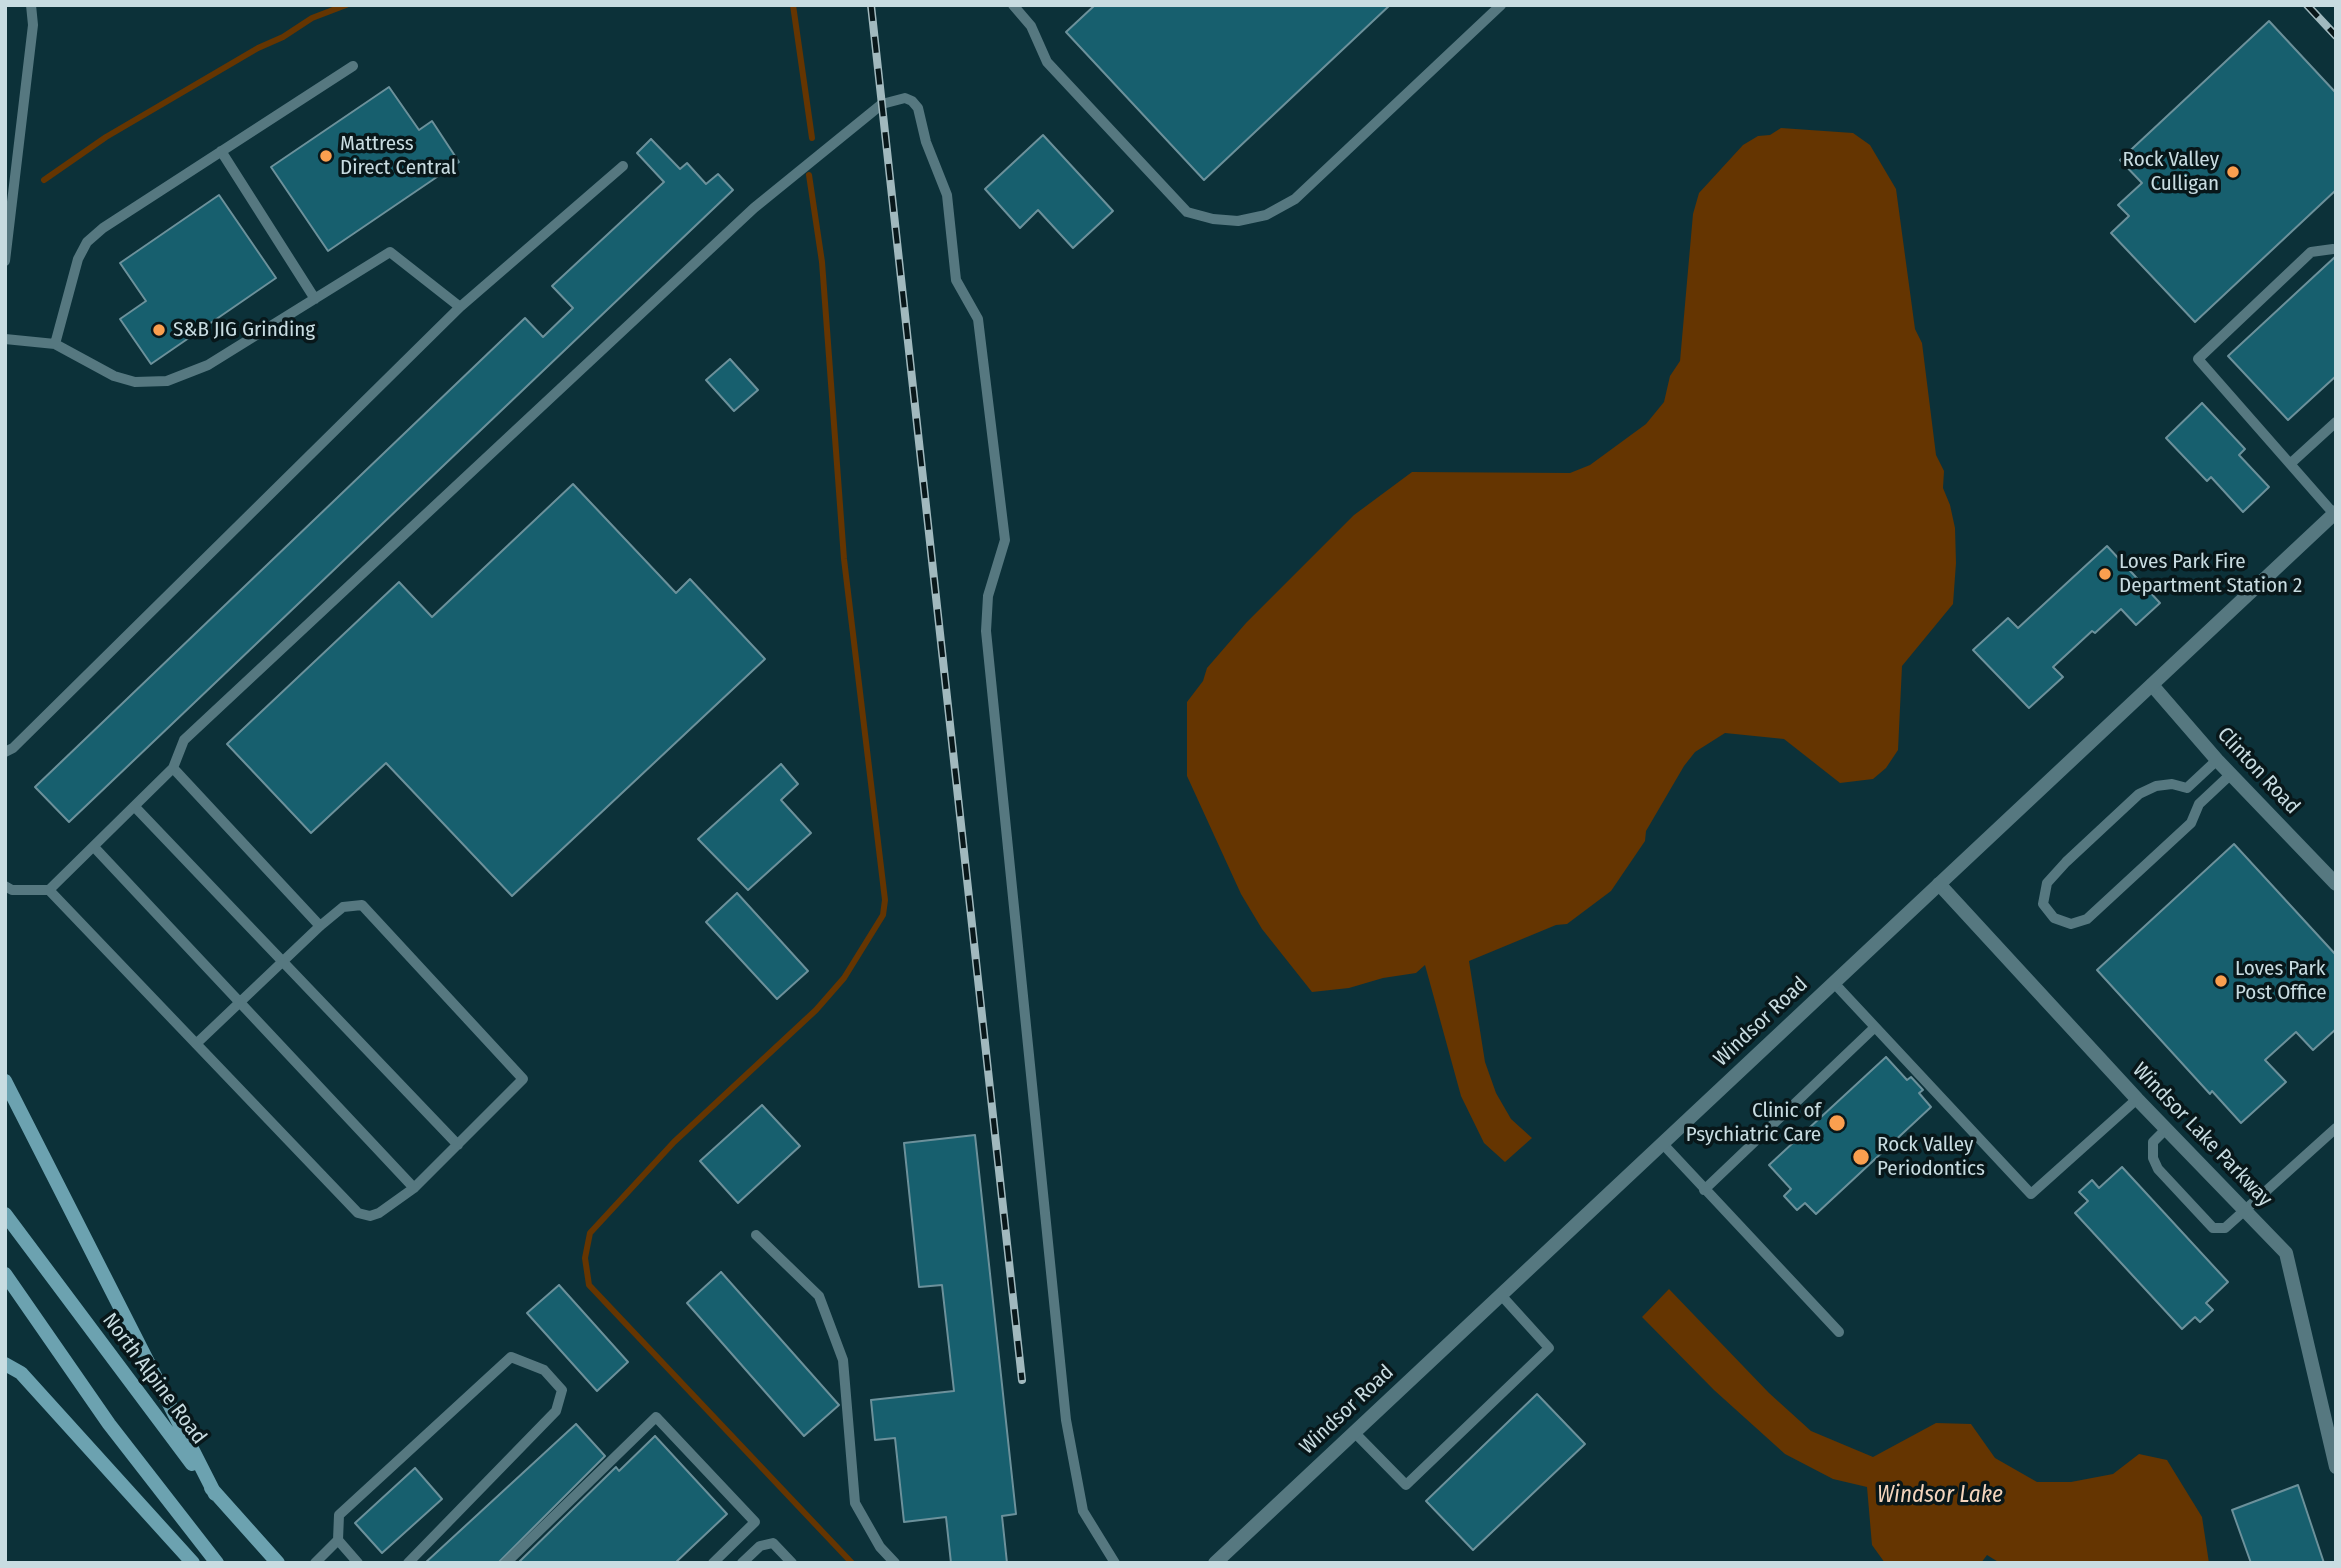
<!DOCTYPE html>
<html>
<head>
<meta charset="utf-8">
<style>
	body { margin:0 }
	#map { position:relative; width:2341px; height:1568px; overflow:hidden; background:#0c3139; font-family:"Fira Sans Condensed",sans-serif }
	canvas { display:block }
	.frame { position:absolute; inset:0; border:7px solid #c8dce1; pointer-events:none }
</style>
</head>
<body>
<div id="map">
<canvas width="2341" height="1568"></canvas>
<div class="frame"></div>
</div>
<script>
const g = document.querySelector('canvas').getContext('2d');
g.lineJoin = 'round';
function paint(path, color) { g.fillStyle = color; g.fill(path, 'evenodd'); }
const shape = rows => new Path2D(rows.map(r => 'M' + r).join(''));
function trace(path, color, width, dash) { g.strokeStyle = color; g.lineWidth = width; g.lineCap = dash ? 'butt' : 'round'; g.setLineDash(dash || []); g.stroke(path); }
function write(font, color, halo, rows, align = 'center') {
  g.font = font + ' "Fira Sans Condensed",sans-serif'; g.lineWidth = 7; g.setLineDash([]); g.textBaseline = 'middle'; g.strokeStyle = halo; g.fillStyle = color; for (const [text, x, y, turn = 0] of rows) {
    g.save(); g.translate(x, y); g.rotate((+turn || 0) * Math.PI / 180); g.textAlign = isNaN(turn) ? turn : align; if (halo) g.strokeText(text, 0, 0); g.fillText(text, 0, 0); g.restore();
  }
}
paint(shape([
	[1781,128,1853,133,1870,145,1896,189,1915,329,1922,343,1936,455,1944,471,1943,488,1950,505,1955,528,1956,563,1953,604,1902,666,1898,750,1886,768,1873,779,1840,783,1784,739,1725,733,1695,752,1684,766,1646,831,1645,841,1611,891,1567,924,1556,925,1469,961,1485,1062,1496,1093,1511,1119,1532,1138,1505,1162,1484,1143,1461,1096,1425,965,1416,973,1383,978,1349,988,1312,992,1262,929,1241,894,1187,776,1187,702,1203,681,1207,668,1246,623,1354,515,1412,472,1570,473,1590,465,1646,424,1664,402,1670,376,1680,361,1693,214,1699,193,1743,145,1758,136,1770,135],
	[1669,1289,1769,1393,1811,1431,1873,1457,1936,1423,1971,1424,1995,1458,2037,1482,2071,1482,2113,1474,2139,1454,2167,1460,2202,1517,2209,1563,2000,1563,1987,1555,1981,1563,1885,1563,1872,1545,1867,1487,1833,1479,1785,1454,1714,1390,1642,1317]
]), '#653501');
trace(shape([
	[793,5,812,138],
	[809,175,822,262,844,559,885,900,883,915,844,978,816,1010,674,1142,590,1233,585,1258,589,1285,852,1563],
	[44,180,106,137,258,48,283,37,312,18,346,5]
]), '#653501', 6);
const building = shape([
	[1095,5,1390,5,1204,180,1066,32,1095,5],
	[2269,21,2336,93,2336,190,2195,322,2111,233,2129,216,2118,205,2142,183,2120,160,2269,21],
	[389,87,419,130,432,121,459,162,328,251,271,167,389,87],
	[1043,135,1113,211,1073,248,1038,210,1020,228,985,189,1043,135],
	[651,139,680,169,687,163,706,184,718,174,733,190,69,822,35,787,525,318,543,337,573,308,552,286,664,182,637,153,651,139],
	[219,195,276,278,151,364,120,319,146,301,120,263,219,195],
	[2336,256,2336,376,2288,420,2228,356,2336,256],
	[730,359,758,390,734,411,706,380,730,359],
	[2202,403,2245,449,2239,455,2269,487,2243,512,2211,477,2207,481,2166,438,2202,403],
	[573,484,676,593,690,579,765,659,512,896,386,763,311,833,227,744,399,582,432,617,573,484],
	[2107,546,2160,603,2136,625,2121,609,2095,633,2092,631,2053,667,2063,677,2029,708,1973,650,2008,618,2018,628,2107,546],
	[781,764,798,784,781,800,811,833,748,890,698,839,781,764],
	[2234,844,2336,955,2336,1029,2313,1050,2296,1032,2265,1060,2286,1082,2241,1123,2212,1091,2210,1094,2097,970,2234,844],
	[737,893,808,971,777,999,706,922,737,893],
	[1886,1057,1907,1080,1911,1077,1923,1090,1919,1093,1931,1107,1816,1214,1805,1203,1797,1210,1784,1196,1791,1189,1769,1165,1886,1057],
	[762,1105,800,1146,738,1203,700,1161,762,1105],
	[975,1135,1016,1514,1002,1516,1007,1563,951,1563,946,1517,904,1522,895,1438,875,1440,871,1400,954,1391,942,1285,919,1287,904,1143,975,1135],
	[2122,1167,2228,1282,2206,1303,2213,1310,2200,1322,2195,1317,2182,1329,2075,1213,2088,1201,2079,1192,2092,1180,2099,1188,2122,1167],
	[721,1272,839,1405,804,1436,687,1303,721,1272],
	[559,1285,628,1362,597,1391,527,1313,559,1285],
	[1537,1394,1585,1444,1473,1550,1426,1501,1537,1394],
	[576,1424,605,1456,498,1563,425,1563,576,1424],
	[655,1436,727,1514,675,1563,518,1563,616,1467,619,1471,655,1436],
	[415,1468,442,1499,382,1553,355,1523,415,1468],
	[2298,1485,2324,1563,2251,1563,2232,1510,2298,1485]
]);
paint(building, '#175f6e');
trace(building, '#6c919b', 2);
trace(shape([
	[1013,5,1031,26,1047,62,1187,212,1213,219,1238,221,1266,215,1295,199,1501,5],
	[221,151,315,299],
	[2333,249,2311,252,2198,359,2334,514],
	[5,261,33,25,31,5],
	[5,339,55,344,78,259,87,242,103,228,353,66],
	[55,344,114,376,135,382,167,381,208,365,390,252,460,307,623,166],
	[2290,464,2336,422],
	[5,752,13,748,460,307],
	[2217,760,2187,788,2172,784,2156,786,2139,794,2066,862,2047,883,2043,904,2054,918,2071,924,2087,919,2191,823,2199,804,2231,774],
	[135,807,458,1145],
	[94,847,414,1188],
	[5,886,12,890,49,890,173,768],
	[49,890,358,1213,370,1216,379,1213,414,1188,523,1079,362,905,343,907,320,926,197,1043],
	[320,926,173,768,184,740,754,208,882,104,905,98,912,101,918,108,926,142,947,195,956,280,978,319,1005,540,988,596,986,631,1066,1420,1083,1511,1115,1563],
	[1834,983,2031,1194,2137,1099],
	[2166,1129,2153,1142,2153,1158,2158,1169,2213,1228,2225,1228,2336,1128],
	[1662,1143,1839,1332],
	[1704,1190,1875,1027],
	[756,1235,819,1296,843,1360,855,1503,880,1547,895,1563],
	[1354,1432,1406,1485,1549,1348,1501,1295],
	[338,1540,339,1515,511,1357,544,1370,562,1390,556,1411,408,1563],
	[315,1563,338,1540,358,1563],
	[506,1563,656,1417,755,1522,713,1563],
	[742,1563,760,1546,773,1543,792,1563]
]), '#567880', 10);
trace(shape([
	[2152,685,2217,760,2336,884],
	[1939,884,2137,1099,2286,1253,2336,1467]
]), '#567880', 14);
trace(shape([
	[1215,1563,2336,512]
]), '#567880', 14);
trace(shape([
	[5,1081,215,1494],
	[5,1214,192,1464],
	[5,1274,109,1424,217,1563],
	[5,1364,21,1373,193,1563],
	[211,1488,278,1563]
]), '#6ca2b0', 14);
const rail = shape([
	[871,5,1022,1380],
	[2307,5,2336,36]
]);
trace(rail, '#a1b9be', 8);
trace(rail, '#08171a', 5, [16]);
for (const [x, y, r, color] of [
	[326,156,7,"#fa9f4f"],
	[2233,172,7,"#fa9f4f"],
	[159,330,7,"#fa9f4f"],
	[2105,574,7,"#fa9f4f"],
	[2221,981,7,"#fa9f4f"],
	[1837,1123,9,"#fa9f4f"],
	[1861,1157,9,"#fa9f4f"]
]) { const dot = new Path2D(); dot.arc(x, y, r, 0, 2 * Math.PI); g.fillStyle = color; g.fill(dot); trace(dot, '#08171a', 2.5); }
write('21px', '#c8dce1', '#08171a', [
	["Mattress",340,144],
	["Direct Central",340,168],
	["Rock Valley",2219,160,"right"],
	["Culligan",2219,184,"right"],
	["S&B JIG Grinding",173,330],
	["Loves Park Fire",2119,562],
	["Department Station 2",2119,586],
	["Loves Park",2235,969],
	["Post Office",2235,993],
	["Clinic of",1821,1111,"right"],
	["Psychiatric Care",1821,1135,"right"],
	["Rock Valley",1877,1145],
	["Periodontics",1877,1169]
], 'left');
write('21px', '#c8dce1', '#08171a', [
	["Clinton Road",2258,771,47],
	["Windsor Road",1761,1022,-43],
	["Windsor Lake Parkway",2202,1135,46],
	["North Alpine Road",154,1379,53],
	["Windsor Road",1347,1410,-43]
]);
write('italic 23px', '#f4d4bc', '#08171a', [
	["Windsor Lake",1940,1496]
]);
</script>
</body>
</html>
